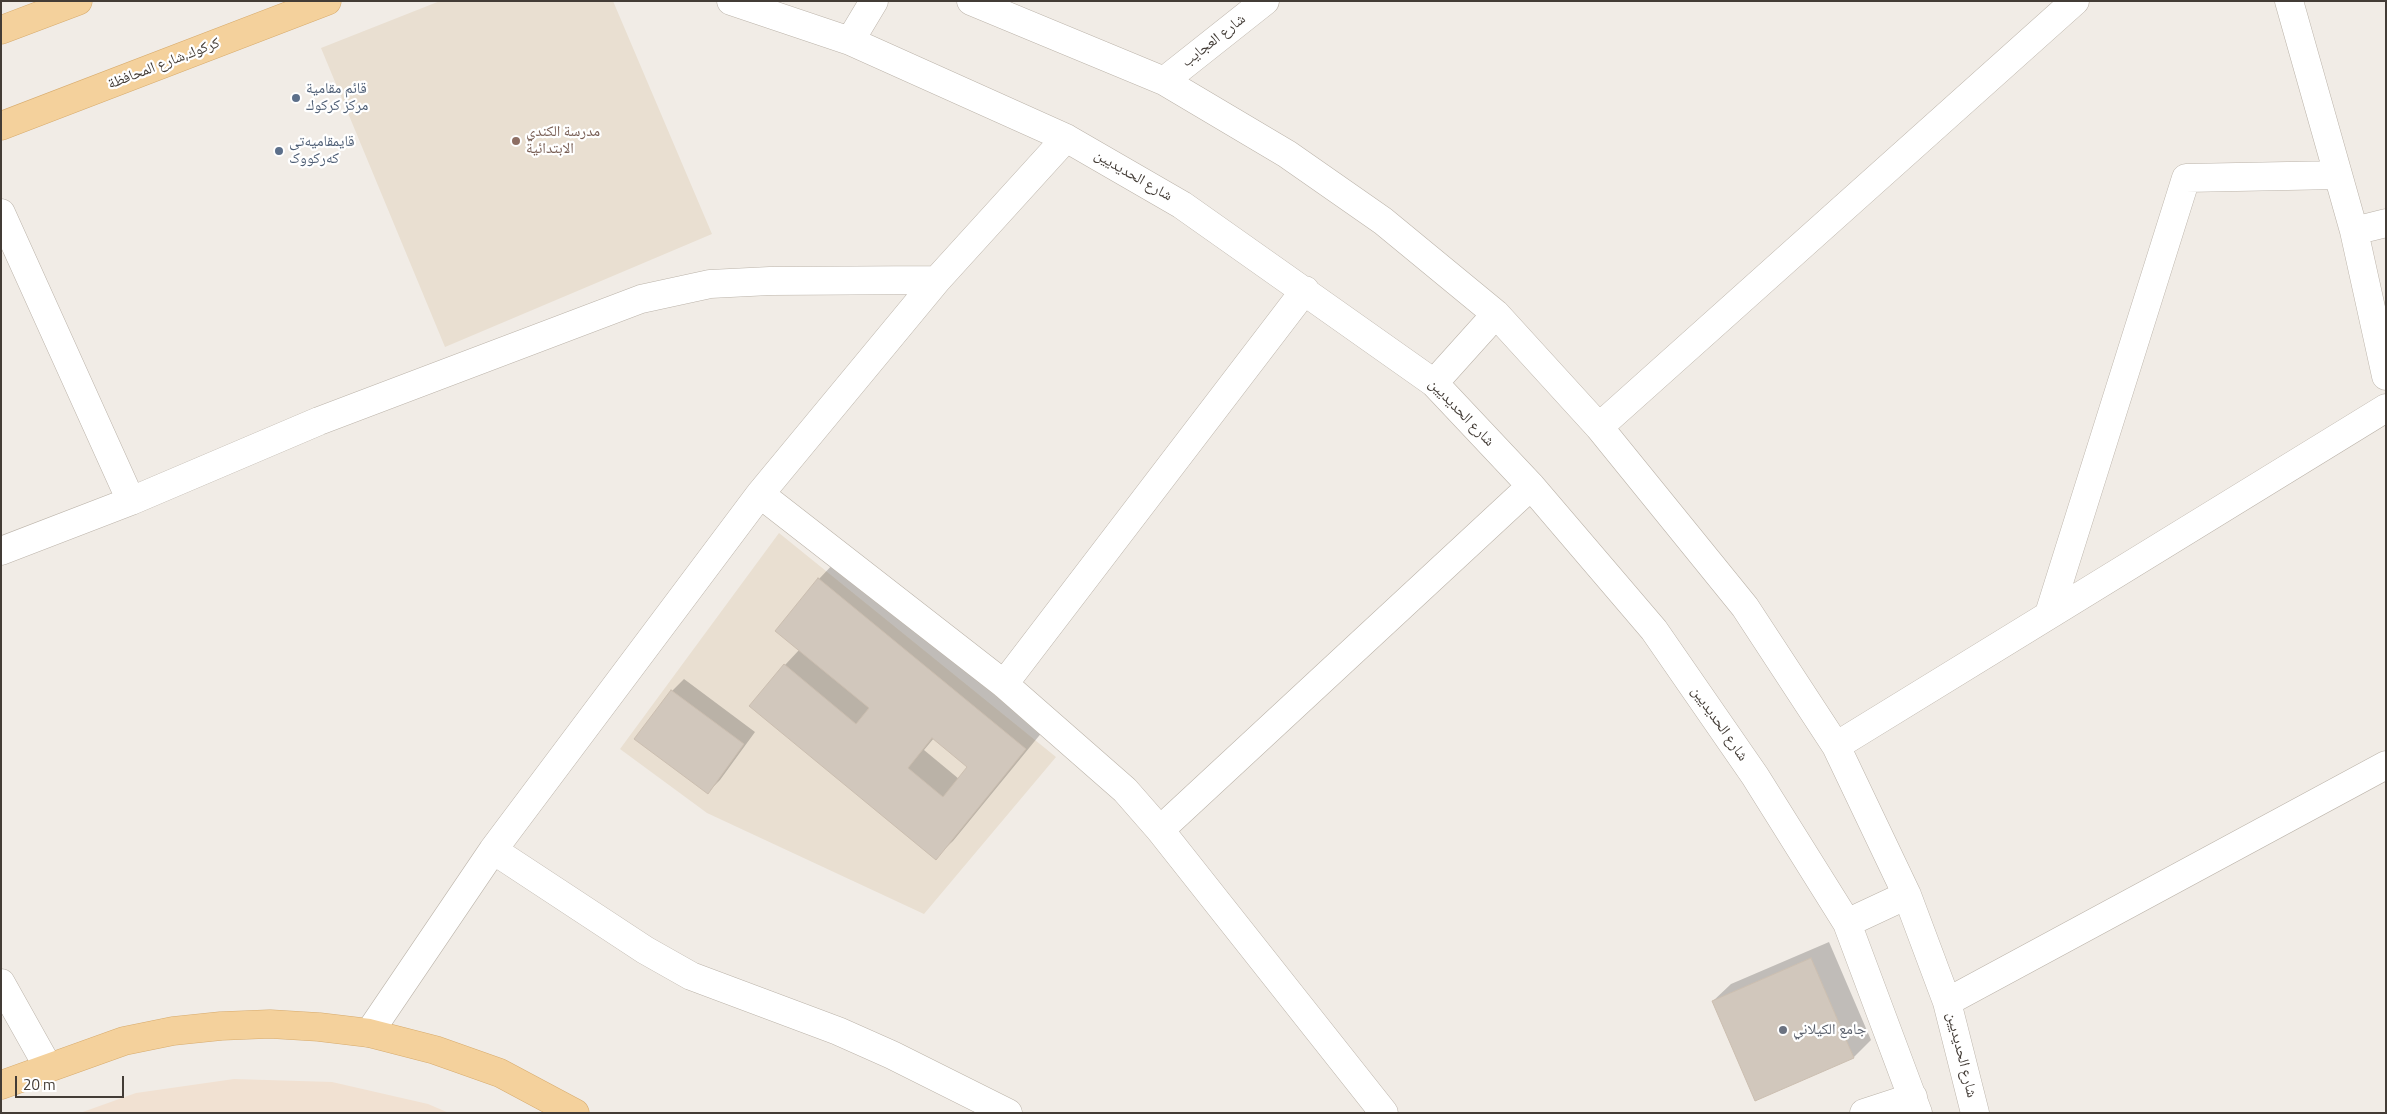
<!DOCTYPE html>
<html>
<head>
<meta charset="utf-8">
<style>
	body { margin:0 }
	#map { position:relative; width:2387px; height:1114px; overflow:hidden; background:#f1ece6; font-family:"Titillium Web",sans-serif }
	canvas { display:block }
	.frame { position:absolute; inset:0; border:2px solid #433c36; pointer-events:none }
	.scale { position:absolute; left:15px; top:1076px; width:109px; height:22px; box-sizing:border-box; border:2px solid #433c36; border-top:0; padding-left:6px; font-size:15px; line-height:18px; white-space:nowrap; color:#433c36; -webkit-text-stroke:4px #fff; paint-order:stroke }
</style>
</head>
<body>
<div id="map">
<canvas width="2387" height="1114"></canvas>
<div class="frame"></div>
<div class="scale">20 m</div>
</div>
<script>
const g = document.querySelector('canvas').getContext('2d');
g.lineJoin = 'round';
function paint(path, color) { g.fillStyle = color; g.fill(path, 'evenodd'); }
const shape = rows => new Path2D(rows.map(r => 'M' + r).join(''));
function trace(path, color, width, dash) { g.strokeStyle = color; g.lineWidth = width; g.lineCap = dash ? 'butt' : 'round'; g.setLineDash(dash || []); g.stroke(path); }
function write(font, color, halo, rows, align = 'center') {
  g.font = font + ' "Titillium Web","Noto Naskh Arabic",sans-serif'; g.lineWidth = 4.5; g.setLineDash([]); g.textBaseline = 'middle'; g.strokeStyle = halo; g.fillStyle = color; for (const [text, x, y, turn = 0] of rows) {
    g.save(); g.translate(x, y); g.rotate((+turn || 0) * Math.PI / 180); g.textAlign = isNaN(turn) ? turn : align; if (halo) g.strokeText(text, 0, 0); g.fillText(text, 0, 0); g.restore();
  }
}
paint(shape([
	[234,1079,332,1082,428,1104,449,1113,80,1113,136,1093]
]), '#f1e1d2');
paint(shape([
	[440,1,613,1,712,234,445,347,321,48],
	[779,533,1056,757,924,914,707,813,620,749]
]), '#e9dfd1');
paint(shape([
	[836,561,1043,731,953,841,935,858,785,665,800,649,819,579],
	[934,738,969,767,959,779,924,750],
	[684,679,755,732,720,780,708,792,672,691],
	[1829,942,1871,1040,1854,1057,1756,1099,1713,1001,1731,984]
]), '#0003');
const building = shape([
	[818,578,1026,749,936,860,749,706,784,664,856,724,869,708,775,631,818,578],
	[932,738,967,767,943,797,908,768,932,738],
	[671,690,744,744,708,794,634,739,671,690],
	[1811,958,1854,1058,1755,1101,1712,1001,1811,958]
]);
paint(building, '#d1c7bc');
trace(building, '#cbbeb0', 1);
const minor = shape([
	[731,1,850,41,1066,138,1182,205,1434,383,1531,486,1654,630,1755,776,1847,923,1918,1113],
	[971,1,1164,81,1287,154,1383,221,1496,314,1599,427,1745,607,1836,746,1907,895,1947,1002,1975,1113],
	[2289,1,2354,231,2386,376],
	[850,41,874,1],
	[1164,81,1265,1],
	[1,213,131,501],
	[2354,231,2386,223],
	[1434,383,1496,314],
	[1599,427,2075,1],
	[760,494,1004,684,1125,790,1160,830,1384,1113],
	[1,551,131,501,319,421,641,299,710,284,770,281,937,280],
	[2049,614,2186,178,2338,175],
	[1004,684,1305,290],
	[1836,746,2386,408],
	[1160,830,1531,486],
	[493,850,645,950,691,976,838,1031,892,1055,1008,1113],
	[1847,923,1907,895],
	[1,983,48,1067],
	[1947,1002,2386,765],
	[369,1033,493,850,760,494,937,280,1066,138],
	[1864,1113,1913,1097]
]);
const major = shape([
	[1,30,78,1],
	[1,126,327,1],
	[1,1085,124,1041,173,1031,221,1026,270,1024,319,1027,369,1033,435,1050,500,1073,575,1113]
]);
trace(minor, '#bbb3a9', 29);
trace(major, '#d7ab6d', 29);
trace(minor, '#fff', 28);
trace(major, '#f4d19c', 28);
for (const [x, y, r, color] of [
	[296,98,5,"#5c6f8a"],
	[516,141,5,"#8d6e63"],
	[279,151,5,"#5c6f8a"],
	[1783,1030,5,"#6b7280"]
]) { const dot = new Path2D(); dot.arc(x, y, r, 0, 2 * Math.PI); g.fillStyle = color; g.fill(dot); trace(dot, '#fff', 2); }
write('15px', '#433c36', '#fff', [
	["شارع العجايب",1214,41,-38],
	["كركوك,شارع المحافظة",164,64,-21],
	["شارع الحديديين",1133,176,30],
	["شارع الحديديين",1461,413,46],
	["شارع الحديديين",1719,724,55],
	["شارع الحديديين",1961,1055,76]
]);
write('15px', '#4e5e75', '#fff', [
	["قائم مقامية",306,89],
	["مركز كركوك",306,106],
	["قایمقامیەتی",289,142],
	["کەرکووک",289,159]
], 'left');
write('15px', '#785e54', '#fff', [
	["مدرسة الكندي",526,132],
	["الابتدائية",526,149]
], 'left');
write('15px', '#5b616d', '#fff', [
	["جامع الكيلاني",1793,1030]
], 'left');
</script>
</body>
</html>
